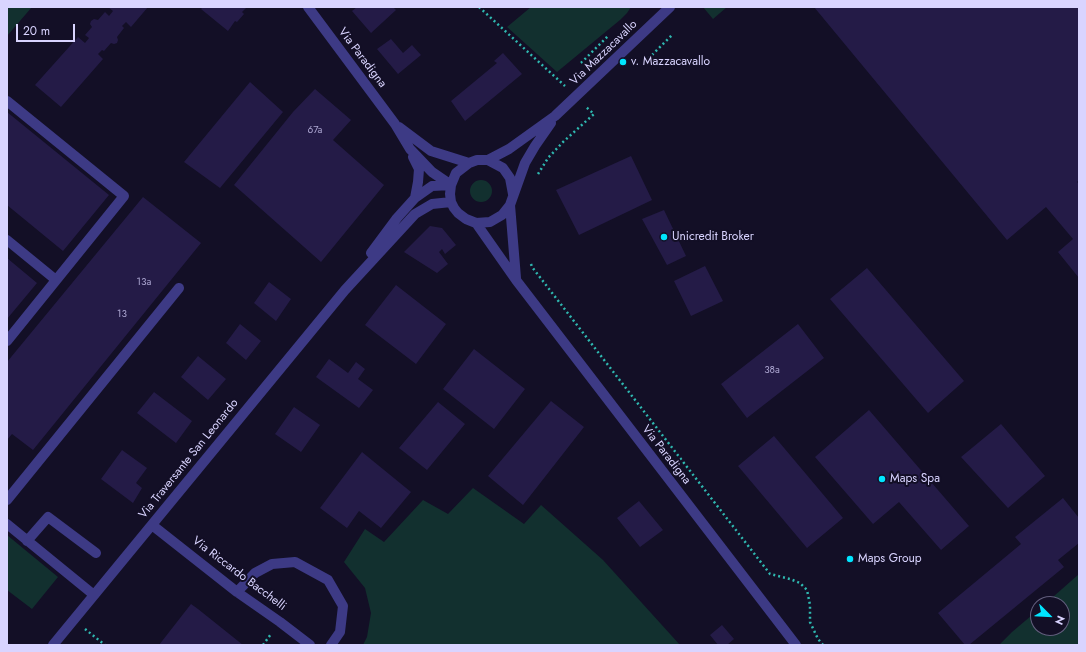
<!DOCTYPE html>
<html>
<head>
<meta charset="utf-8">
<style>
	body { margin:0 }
	#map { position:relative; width:1086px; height:652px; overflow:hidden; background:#130f26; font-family:Jost,sans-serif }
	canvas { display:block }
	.frame { position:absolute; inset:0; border:8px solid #d9d4ff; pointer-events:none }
	.north { position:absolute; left:1030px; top:596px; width:40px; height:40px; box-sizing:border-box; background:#130f26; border:1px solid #625e7d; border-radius:50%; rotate:114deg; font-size:11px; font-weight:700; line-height:16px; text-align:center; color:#d9d4ff }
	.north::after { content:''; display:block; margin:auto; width:14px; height:18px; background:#00e5ff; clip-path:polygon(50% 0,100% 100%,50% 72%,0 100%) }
	.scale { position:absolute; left:16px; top:24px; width:59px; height:18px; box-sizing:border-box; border:2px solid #d9d4ff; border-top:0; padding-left:5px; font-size:12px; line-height:14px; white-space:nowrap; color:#d9d4ff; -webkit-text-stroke:3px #130f26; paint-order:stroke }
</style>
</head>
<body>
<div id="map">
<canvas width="1086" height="652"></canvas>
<div class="frame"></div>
<div class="north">N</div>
<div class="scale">20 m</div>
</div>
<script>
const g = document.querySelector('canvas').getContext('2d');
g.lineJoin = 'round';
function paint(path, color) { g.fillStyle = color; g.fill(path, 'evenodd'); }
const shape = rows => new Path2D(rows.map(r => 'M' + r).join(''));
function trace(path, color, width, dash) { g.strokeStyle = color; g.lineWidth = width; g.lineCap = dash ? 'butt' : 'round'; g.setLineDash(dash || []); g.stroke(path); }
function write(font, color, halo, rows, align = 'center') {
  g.font = font + ' Jost,sans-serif'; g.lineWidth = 4; g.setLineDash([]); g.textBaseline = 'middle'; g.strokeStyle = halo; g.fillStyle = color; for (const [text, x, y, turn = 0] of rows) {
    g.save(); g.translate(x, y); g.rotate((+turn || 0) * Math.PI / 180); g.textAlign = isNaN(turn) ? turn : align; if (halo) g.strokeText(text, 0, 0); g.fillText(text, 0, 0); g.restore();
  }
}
paint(shape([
	[7,7,32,7,7,36],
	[531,7,631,7,627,13,620,20,557,72,507,27],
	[703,7,727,7,713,19],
	'470 191a11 11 0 1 1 22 0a11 11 0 1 1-22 0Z',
	[473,488,524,524,541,505,603,560,680,645,363,645,367,637,371,613,365,588,344,562,365,529,384,542,423,500,448,514],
	[7,535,58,577,32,609,7,590],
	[1079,574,1079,645,999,645,1012,632,1038,610,1038,628,1062,628,1062,604,1045,604]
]), '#12302f');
paint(shape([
	[108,7,148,7,131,27,126,22,122,26,124,28,117,37,118,40,117,43,114,44,111,43,104,51,102,50,98,54,103,59,61,107,35,85,78,37,85,43,89,38,85,35,92,27,90,24,91,21,94,19,98,20,105,12,109,16,113,11],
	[203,7,247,7,242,12,244,14,237,22,235,21,228,31,201,9],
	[357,7,393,7,396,10,371,33,352,11],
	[814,7,1079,7,1079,180,1077,182,1079,184,1079,278,1058,252,1073,239,1046,207,1007,240],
	[391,39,403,53,412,45,421,55,398,74,377,49],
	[503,53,522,74,465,121,451,101,497,63,494,61],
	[250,82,283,112,220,188,184,162],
	[315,89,351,120,333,140,384,185,321,262,234,185,293,112],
	[7,112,109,195,63,251,7,205],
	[631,156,652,200,579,235,556,190],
	[143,197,201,243,33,450,12,434,7,440,7,362],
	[664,210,686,256,667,265,642,219],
	[430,226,442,228,456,245,445,254,442,249,439,252,448,264,437,273,404,252],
	[7,258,37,283,7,319],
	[705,266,723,301,691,316,674,281],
	[867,268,964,381,928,413,830,299],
	[269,282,291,299,276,321,254,303],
	[396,285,446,324,416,364,365,325],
	[240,324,261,341,246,360,226,343],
	[798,324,824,358,747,418,721,384],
	[474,349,525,389,494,429,443,389],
	[198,356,226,379,208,400,181,377],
	[329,359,348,373,356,362,365,369,358,379,373,390,359,408,316,377],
	[154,392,192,421,176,443,137,413],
	[551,401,584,427,523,505,488,476],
	[438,402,465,424,427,470,399,448],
	[294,407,320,425,301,452,275,434],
	[869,410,969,526,941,550,899,502,873,524,815,457],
	[1001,424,1045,476,1008,508,961,457],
	[774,436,843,518,807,548,738,466],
	[122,450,147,468,136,483,142,488,133,503,101,479],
	[362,452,411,492,381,528,359,511,347,528,320,508],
	[1063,498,1079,518,1079,543,1058,560,1064,567,969,645,965,645,938,613,1021,544,1015,537],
	[639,501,663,530,640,547,617,518],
	[191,604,198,609,243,645,159,645],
	[722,625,734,639,727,645,718,645,710,635]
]), '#241b47');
trace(shape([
	[479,7,565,86],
	[645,62,672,35],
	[581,63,608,36],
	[538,174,548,158,563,142,594,114,586,107],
	[531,264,532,267,770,574,790,579,800,583,807,590,810,605,810,622,818,639,823,645],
	[85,629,105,645],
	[263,645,271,634]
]), '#2fb8b0', 2.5, [2, 3]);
trace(shape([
	[308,7,395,124,410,149,432,172,451,185],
	[7,101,124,196,7,341],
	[399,127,431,151,469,163],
	[413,157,419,169,418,182,415,198],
	[488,160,509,149,555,116,670,7],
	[510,205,502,215,490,222,476,223,466,219,458,213,454,208,451,202,450,194,451,185,456,173,469,163,477,160,488,160,503,168,510,178,513,194],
	[476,223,516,280,796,645],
	[7,240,56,280],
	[371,253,397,218,415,198,432,186,451,185],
	[516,278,510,205,525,163,535,146,551,123],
	[7,500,179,288],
	[7,524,94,595],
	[152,525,237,592,280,622,310,645],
	[27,541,48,517,96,553],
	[237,592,255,573,272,564,295,562,328,580,343,606,340,632,331,645],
	[53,645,345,290,415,214,432,204,451,202]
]), '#3d3a85', 10);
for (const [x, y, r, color] of [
	[623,62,4,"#00e5ff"],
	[664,237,4,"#00e5ff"],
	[882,479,4,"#00e5ff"],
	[850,559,4,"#00e5ff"]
]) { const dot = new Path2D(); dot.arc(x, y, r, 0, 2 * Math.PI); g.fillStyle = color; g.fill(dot); trace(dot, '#130f26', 1.5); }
write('10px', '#aca6d1', null, [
	["67a",315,131],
	["13a",144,283],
	["13",122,315],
	["38a",772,371]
]);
write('12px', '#d9d4ff', '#130f26', [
	["Via Mazzacavallo",604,53,-44],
	["Via Paradigna",362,58,53],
	["Via Paradigna",666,455,52],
	["Via Traversante San Leonardo",189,459,-51],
	["Via Riccardo Bacchelli",239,574,37]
]);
write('12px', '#d9d4ff', '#130f26', [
	["v. Mazzacavallo",631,62],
	["Unicredit Broker",672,237],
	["Maps Spa",890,479],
	["Maps Group",858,559]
], 'left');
</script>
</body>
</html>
